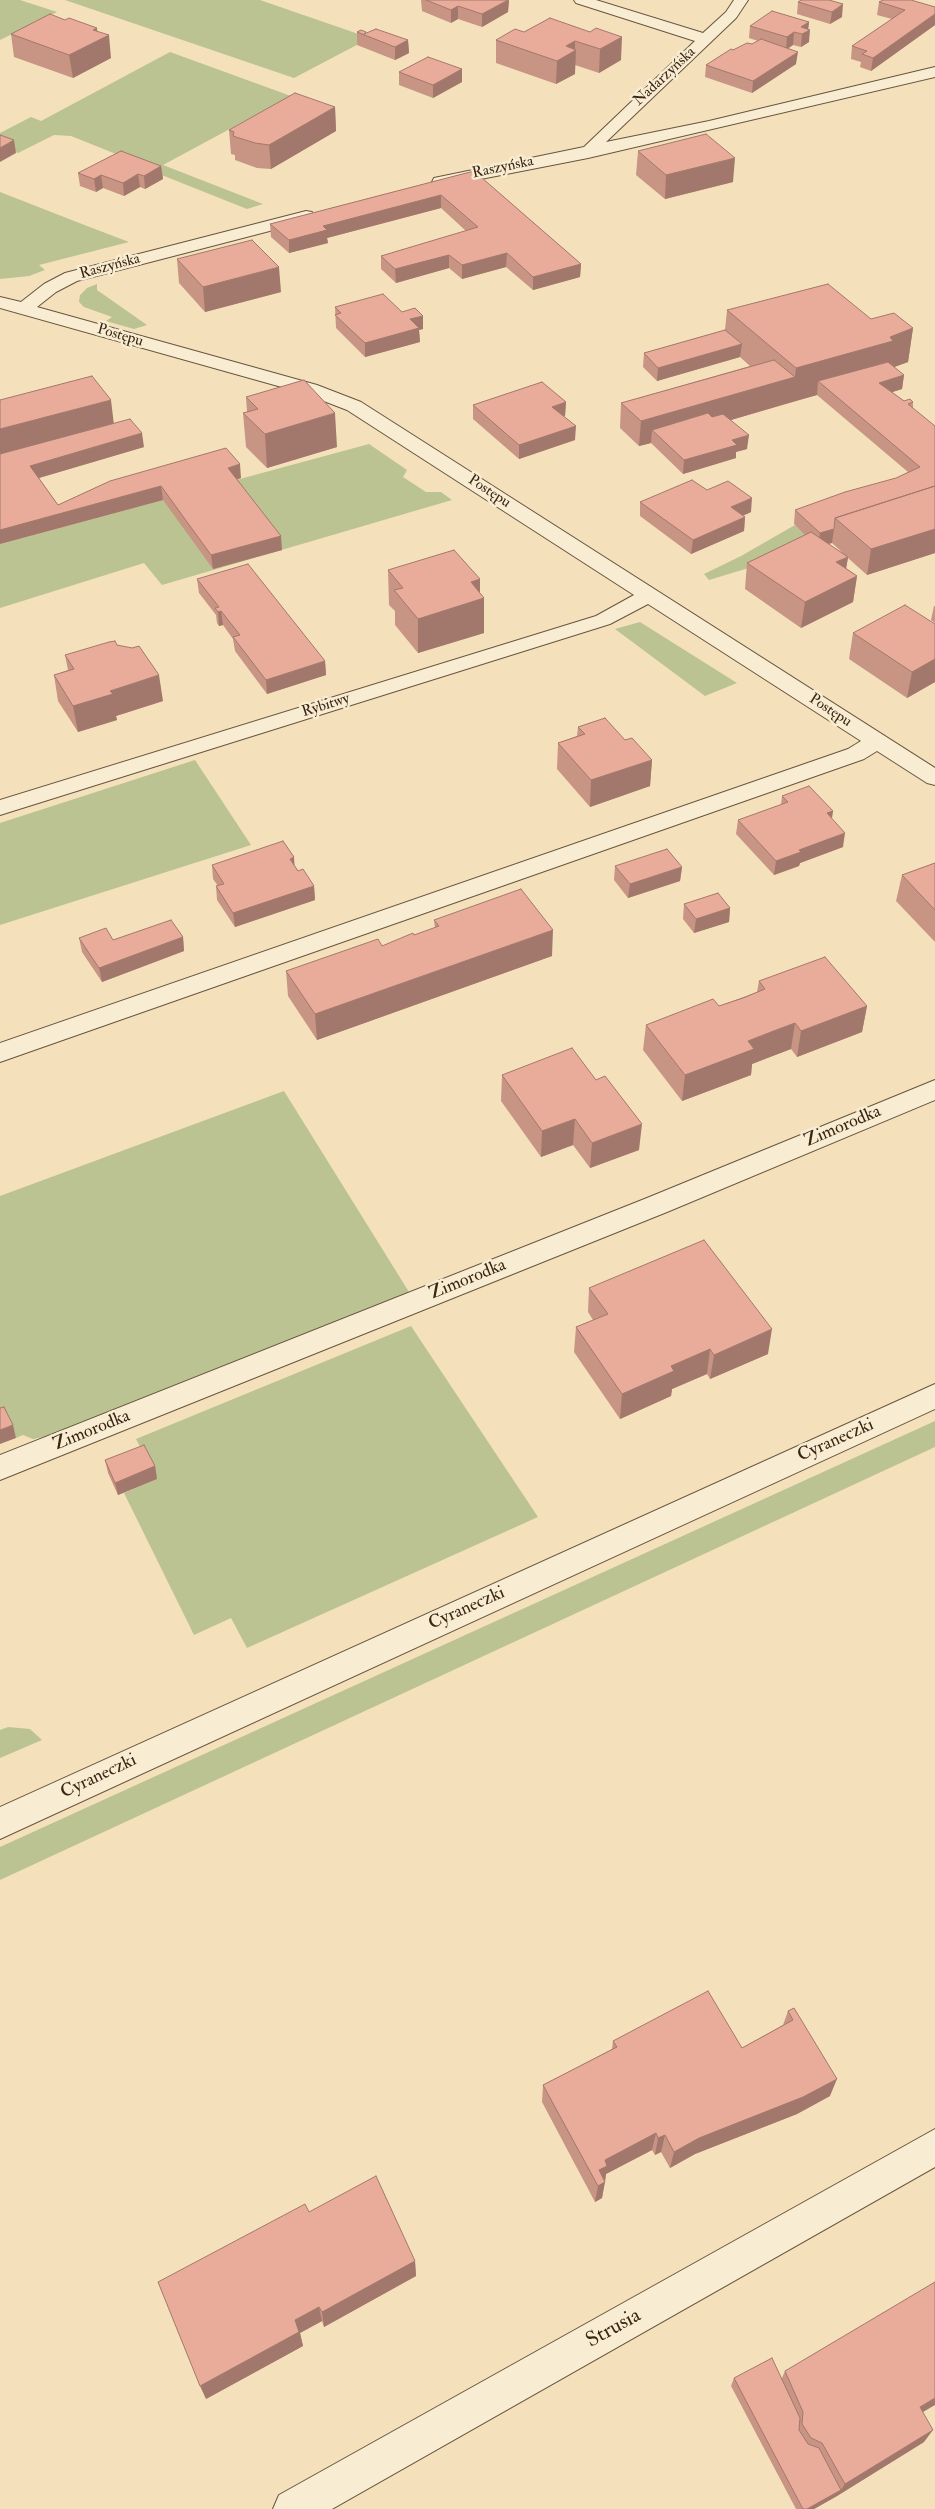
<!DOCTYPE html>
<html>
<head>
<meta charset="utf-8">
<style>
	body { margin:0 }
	canvas { display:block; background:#f4e1bb }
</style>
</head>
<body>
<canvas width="935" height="2509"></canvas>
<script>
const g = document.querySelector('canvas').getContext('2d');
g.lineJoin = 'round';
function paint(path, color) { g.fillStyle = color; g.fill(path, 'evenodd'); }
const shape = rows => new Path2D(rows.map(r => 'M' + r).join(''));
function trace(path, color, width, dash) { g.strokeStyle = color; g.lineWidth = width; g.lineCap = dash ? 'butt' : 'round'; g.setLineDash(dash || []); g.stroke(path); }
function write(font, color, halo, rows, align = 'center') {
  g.font = font + ' "IM FELL Double Pica",serif'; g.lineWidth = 5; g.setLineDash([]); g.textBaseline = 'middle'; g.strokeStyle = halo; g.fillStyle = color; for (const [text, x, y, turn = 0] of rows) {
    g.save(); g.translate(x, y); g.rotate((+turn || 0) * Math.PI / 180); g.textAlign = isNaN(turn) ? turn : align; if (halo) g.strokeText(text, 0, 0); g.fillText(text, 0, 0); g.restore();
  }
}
paint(shape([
	[0,0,20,0,57,12,0,40],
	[65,0,260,0,370,38,294,78],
	[170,52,291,96,163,165,263,204,247,209,129,162,131,160,71,136,54,135,18,153,0,147,0,133,31,117,41,121],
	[0,192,87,226,129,242,39,265,45,270,29,276,0,279],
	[97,284,97,290,147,325,134,329,106,321,112,317,84,307,79,302,80,295,87,288],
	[369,444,407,470,403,477,426,492,441,492,452,500,162,585,144,563,0,608,0,544],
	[795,525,818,547,709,580,704,574,741,556],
	[640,622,737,683,705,696,615,629],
	[195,760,251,845,0,925,0,823],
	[284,1091,409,1292,48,1436,33,1439,23,1435,16,1438,8,1420,0,1423,0,1196],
	[411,1326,538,1517,247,1648,231,1618,194,1635,124,1493,157,1479,136,1439],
	[935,1421,935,1447,0,1880,0,1847],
	[8,1727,30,1729,42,1740,0,1758,0,1730]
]), '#bac391');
const minor = shape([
	[574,0,596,0,703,33,726,12,734,0,748,0,736,18,606,142,709,121,935,67,935,77,588,158,440,187,434,186,432,182,434,178,584,147,695,41,576,3,574,0],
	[306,211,312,212,315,216,312,220,77,281,56,292,37,307,317,385,361,402,935,768,935,785,927,783,877,751,864,759,0,1062,0,1043,848,749,861,741,648,604,610,624,0,815,0,800,596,616,634,595,347,410,303,393,0,308,0,297,21,302,44,284,65,273,306,211],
	[935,1080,935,1100,667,1212,0,1480,0,1455,647,1198,935,1080],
	[935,1384,935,1409,0,1839,0,1807,935,1384],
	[935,2129,935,2167,332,2509,273,2509,279,2495,935,2129]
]);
trace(minor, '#68553e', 2);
paint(minor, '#f8ecd3');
paint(shape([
	[421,0,509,0,508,12,482,27,458,19,451,23,422,11],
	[829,0,842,17,830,24,797,14,798,2],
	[879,2,935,7,935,25,871,71,860,67,861,62,851,59,852,46,892,19,877,15],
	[550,18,621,60,599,73,575,65,575,74,556,84,496,63,496,40,524,32],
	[809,22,808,29,809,42,801,47,793,45,787,48,796,64,752,93,705,77,706,65,733,50,752,44,758,41,749,38,750,26],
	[97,31,111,58,73,78,14,57,11,34],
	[357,32,366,33,408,40,409,53,395,60,357,45],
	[462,69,462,82,433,98,399,85,399,72],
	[335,107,336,131,271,169,257,168,235,160,235,155,231,154,229,130],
	[638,151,733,182,665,199,636,175],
	[161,166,163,179,145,189,140,187,124,196,103,188,96,192,80,186,78,173],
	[474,171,581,264,580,277,533,290,506,267,462,279,449,268,396,283,381,269,381,256,466,231,441,208,327,238,328,243,289,253,271,237,270,224],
	[177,259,281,292,205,312,179,283],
	[335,307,402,312,423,316,423,329,419,330,420,342,365,357,336,328],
	[727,310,871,319,913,328,908,362,894,367,904,375,902,389,892,392,904,401,913,402,913,407,935,553,867,575,848,558,846,568,857,576,853,602,801,628,745,589,747,563,805,535,794,524,795,510,896,478,908,472,817,395,731,420,747,449,736,452,736,458,683,474,651,443,639,446,620,428,621,403,750,366,740,357,657,381,643,367,644,353,725,330],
	[832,543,843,553,828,544],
	[246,397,337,447,267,468,246,447,243,413,247,412],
	[0,400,114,424,144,447,39,478,58,505,110,481,241,478,237,479,282,550,213,569,163,500,0,544],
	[566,402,565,416,564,416,575,440,519,459,473,419,473,405],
	[707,490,751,512,743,516,745,517,744,531,691,554,640,516,640,502],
	[388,570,480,579,480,593,484,598,484,633,418,653,395,625,395,611,389,605],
	[197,579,325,661,326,675,267,694,235,651,233,639,223,625,219,626,217,623,216,615,199,593],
	[934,606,935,606,935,623,931,620],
	[935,624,935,682,907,698,849,659,853,633],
	[65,655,163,701,116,716,117,720,78,732,58,701,54,675,68,670],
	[578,727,652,760,650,786,590,807,557,769,558,743,577,736],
	[782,796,833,811,832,819,843,847,800,863,799,866,774,875,736,834,738,820,781,805],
	[935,863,935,942,896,901,902,875],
	[212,865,294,865,298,871,314,886,315,900,235,927,217,900,216,886,218,886,213,879],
	[615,866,682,867,680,881,628,898,614,880],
	[684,904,730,908,729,922,694,933,683,919],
	[434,920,552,956,317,1040,288,996,286,971,382,946,435,928],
	[183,937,184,951,102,982,82,952,79,938,113,940],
	[759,981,867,1006,862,1032,797,1057,791,1049,767,1058,752,1064,751,1075,682,1101,643,1050,646,1025,719,1006,757,992],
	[502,1075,639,1150,590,1168,573,1145,541,1157,501,1101],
	[589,1288,768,1354,710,1379,707,1374,672,1389,671,1396,620,1419,574,1352,576,1327,593,1320,588,1312],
	[105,1460,155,1466,157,1479,118,1495,108,1473],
	[794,2008,830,2096,797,2114,695,2154,670,2168,661,2152,655,2155,652,2150,606,2174,602,2198,595,2202,542,2102,543,2085,612,2049,613,2041,742,2048,783,2025,788,2011],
	[309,2212,415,2261,416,2276,324,2327,322,2321,300,2333,303,2346,206,2399],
	[785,2371,923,2412,924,2442,837,2496,814,2509,796,2509,731,2386,734,2378,782,2378]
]), '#c89484');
paint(shape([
	[509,0,508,12,482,27,482,14],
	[843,4,842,17,830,24,832,12],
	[458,6,458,19,451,23,451,10],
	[935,14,935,25,871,71,873,58],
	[809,22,808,31,810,30,809,42,801,47,802,34,801,27],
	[97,28,98,40,109,35,111,58,73,78,69,55,93,30],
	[794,32,793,45,786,50,787,37],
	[622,37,621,60,599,73,600,49],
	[408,40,409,53,395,60,395,47],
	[575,41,575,51,576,50,575,74,556,84,557,61,566,46],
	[798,52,796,64,752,93,753,81],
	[462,69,462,82,433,98,433,85],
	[335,107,336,131,271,169,269,145],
	[14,140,16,153,0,162,0,148],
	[735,158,733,182,665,199,666,175],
	[161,166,163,179,145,189,144,176],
	[138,174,140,187,124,196,123,183],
	[101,175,103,188,96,192,94,179],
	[441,195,441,208,327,238,328,243,289,253,289,240,323,226],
	[507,253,506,267,462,279,462,265],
	[449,255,449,268,396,283,395,269],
	[581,264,580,277,533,290,533,277],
	[279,267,281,292,205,312,203,287],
	[423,316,423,329,419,330,420,342,365,357,365,343,410,319],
	[913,328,908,362,889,369,818,381,817,395,792,402,796,368,890,337],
	[742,344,740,357,657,381,658,368],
	[904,375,902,389,877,397,879,383],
	[795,377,792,402,663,440,652,430,651,443,639,446,641,421],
	[111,400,114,425,0,455,0,429],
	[566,402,565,416,552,421,552,407],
	[335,413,337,447,267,468,265,434],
	[576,426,575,440,519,459,519,445],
	[142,433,144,447,32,480,30,466],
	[749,435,747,449,736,452,736,458,683,474,684,460,732,440],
	[240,464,241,478,229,482,228,468],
	[161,486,163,500,0,544,0,530],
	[752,498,751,512,730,521,731,507],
	[745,517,744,531,691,554,693,540],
	[834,529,832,543,818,547,820,533],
	[935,529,935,553,867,575,871,549],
	[281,536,282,550,213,569,211,555],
	[848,557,844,582,857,576,853,602,801,628,805,602,836,562],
	[480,579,480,600,484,598,484,633,418,653,418,619,471,582],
	[221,611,223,625,219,626,218,612],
	[935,659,935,682,907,698,912,672],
	[325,661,326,675,267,694,266,680],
	[159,675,163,701,116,716,117,720,78,732,73,706,110,691],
	[652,760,650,786,590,807,591,780],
	[833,811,830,826,827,813],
	[845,833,843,847,800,863,799,866,774,875,776,861,799,850],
	[294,857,295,872,290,859],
	[682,867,680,881,628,898,630,884],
	[314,886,315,900,235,927,233,913],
	[730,908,729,922,694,933,696,919],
	[553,930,552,956,317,1040,315,1014],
	[183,937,184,951,102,982,99,968],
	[867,1006,862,1032,797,1057,801,1031],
	[795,1023,791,1049,752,1064,751,1075,682,1101,685,1075,748,1041],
	[575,1119,573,1145,541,1157,542,1131],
	[642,1124,639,1150,590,1168,592,1143],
	[772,1329,768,1354,710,1379,714,1355],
	[710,1349,707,1374,672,1389,671,1396,620,1419,622,1394,671,1366],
	[13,1425,16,1438,0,1444,0,1430],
	[155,1466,157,1479,118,1495,115,1483],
	[837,2079,830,2096,797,2114,695,2154,670,2168,674,2152,699,2138],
	[656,2133,652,2150,606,2174,605,2182,599,2170,605,2160],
	[665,2135,661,2152,655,2155,658,2138],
	[605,2182,602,2198,595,2202,598,2186],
	[415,2261,416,2276,324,2327,322,2312],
	[319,2307,322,2321,300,2333,303,2346,206,2399,200,2386,295,2320],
	[935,2398,935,2405,911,2419,920,2407],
	[933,2430,924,2442,837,2496,814,2509,807,2509,841,2490,845,2484]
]), '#a3786c');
const building = shape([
	[426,0,508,0,482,14,458,6,451,10,426,0],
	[801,0,829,0,843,4,832,12,798,2,801,0],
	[883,0,911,0,935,7,935,14,873,58,862,54,867,51,852,46,905,10,879,2,883,0],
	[772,11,809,22,801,27,810,30,802,34,794,32,787,37,750,26,772,11],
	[50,14,65,20,69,18,97,28,93,30,109,35,69,55,11,34,50,14],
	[550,18,590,32,596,28,622,37,600,49,575,41,566,46,576,50,557,61,496,40,515,29,524,32,550,18],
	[376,29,408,40,395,47,357,32,361,30,366,32,364,34,376,29],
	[761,39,798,52,753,81,706,65,731,49,733,50,747,43,752,44,761,39],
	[428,57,462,69,433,85,399,72,428,57],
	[295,93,335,107,269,145,255,143,233,136,234,132,229,130,295,93],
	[706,134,735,158,666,175,638,151,706,134],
	[0,135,14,140,0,148,0,135],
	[121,151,161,166,144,176,138,174,123,183,101,175,94,179,78,173,121,151],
	[474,171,581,264,533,277,507,253,462,265,449,255,395,269,381,256,478,227,441,195,323,226,327,230,289,240,270,224,474,171],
	[252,240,279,267,203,287,177,259,252,240],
	[828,284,871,319,894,313,913,328,890,337,893,341,796,368,727,310,828,284],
	[383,294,402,312,415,308,423,316,410,319,419,328,365,343,335,315,341,313,335,307,383,294],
	[725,330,742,344,658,368,644,353,725,330],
	[774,360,795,377,641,421,621,403,774,360],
	[888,362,904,375,879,383,904,401,910,399,913,402,908,404,935,426,935,486,835,518,834,529,820,533,795,510,845,492,896,478,920,467,818,381,888,362],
	[92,376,111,400,0,429,0,400,92,376],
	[304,380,335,413,265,434,243,413,258,409,246,397,304,380],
	[542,382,566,402,552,407,576,426,519,445,473,405,542,382],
	[708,413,712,417,723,414,749,435,732,440,737,445,684,460,652,430,708,413],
	[130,419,142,433,30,466,58,505,110,481,226,448,240,464,228,468,281,536,211,555,161,486,0,530,0,454,130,419],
	[692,480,707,490,728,481,752,498,731,507,745,517,693,540,640,502,692,480],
	[935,486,935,529,871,549,835,518,935,486],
	[811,532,848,557,836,562,857,576,805,602,747,563,811,532],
	[454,550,480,579,471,582,484,598,418,619,394,590,403,588,388,570,454,550],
	[248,564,325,661,266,680,233,637,240,635,221,611,218,612,215,608,219,607,197,579,248,564],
	[905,605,935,624,935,659,912,672,853,633,905,605],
	[115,641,117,645,132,648,139,646,159,675,110,691,113,694,73,706,54,675,74,669,65,655,109,642,115,641],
	[605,718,625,740,632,738,652,760,591,780,558,743,585,734,578,727,605,718],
	[809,786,833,811,827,813,845,833,799,850,801,852,776,861,738,820,788,802,782,796,809,786],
	[283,841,294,857,290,859,298,871,303,869,314,886,233,913,216,886,224,884,212,865,283,841],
	[667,849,682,867,630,884,615,866,667,849],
	[935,863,935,910,902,875,935,863],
	[521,889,553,930,315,1014,286,971,378,939,382,946,413,933,414,935,439,926,434,920,521,889],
	[718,893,730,908,696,919,684,904,718,893],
	[171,920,183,937,99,968,79,938,106,928,113,940,171,920],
	[825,957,867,1006,801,1031,795,1023,771,1032,748,1041,754,1049,685,1075,646,1025,713,999,719,1006,743,998,765,989,759,981,825,957],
	[572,1048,596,1080,605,1076,642,1124,592,1143,575,1119,542,1131,502,1075,572,1048],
	[704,1240,772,1329,714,1355,710,1349,671,1366,674,1371,622,1394,576,1327,608,1314,589,1288,704,1240],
	[4,1407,13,1425,0,1430,0,1408,4,1407],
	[144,1445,155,1466,115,1483,105,1460,144,1445],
	[708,1991,742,2048,793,2020,788,2011,794,2008,837,2079,803,2097,699,2138,674,2152,665,2135,658,2138,656,2133,605,2160,607,2166,599,2170,605,2182,598,2186,543,2085,617,2047,613,2041,708,1991],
	[376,2176,415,2261,322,2312,319,2307,295,2320,299,2332,200,2386,158,2282,305,2204,309,2212,376,2176],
	[935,2282,935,2398,920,2407,933,2430,845,2484,822,2443,811,2438,802,2424,803,2412,785,2371,935,2282],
	[772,2358,800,2418,799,2430,808,2444,819,2448,841,2490,807,2509,803,2509,734,2378,772,2358]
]);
paint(building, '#e9ac9a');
trace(building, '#a3786c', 1);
write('15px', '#3a2614', '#f8ecd3', [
	["Nadarzyńska",665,77,-43],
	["Raszyńska",503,168,-12],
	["Raszyńska",110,267,-15],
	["Postępu",120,336,16],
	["Postępu",489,492,33],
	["Rybitwy",326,706,-17],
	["Postępu",830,711,33]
]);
write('18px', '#3a2614', '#f8ecd3', [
	["Zimorodka",843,1127,-23],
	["Zimorodka",468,1280,-22],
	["Zimorodka",92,1431,-22],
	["Cyraneczki",836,1441,-24],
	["Cyraneczki",467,1609,-24],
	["Cyraneczki",99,1777,-25]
]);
write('21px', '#3a2614', '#f8ecd3', [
	["Strusia",614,2329,-29]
]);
</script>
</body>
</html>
